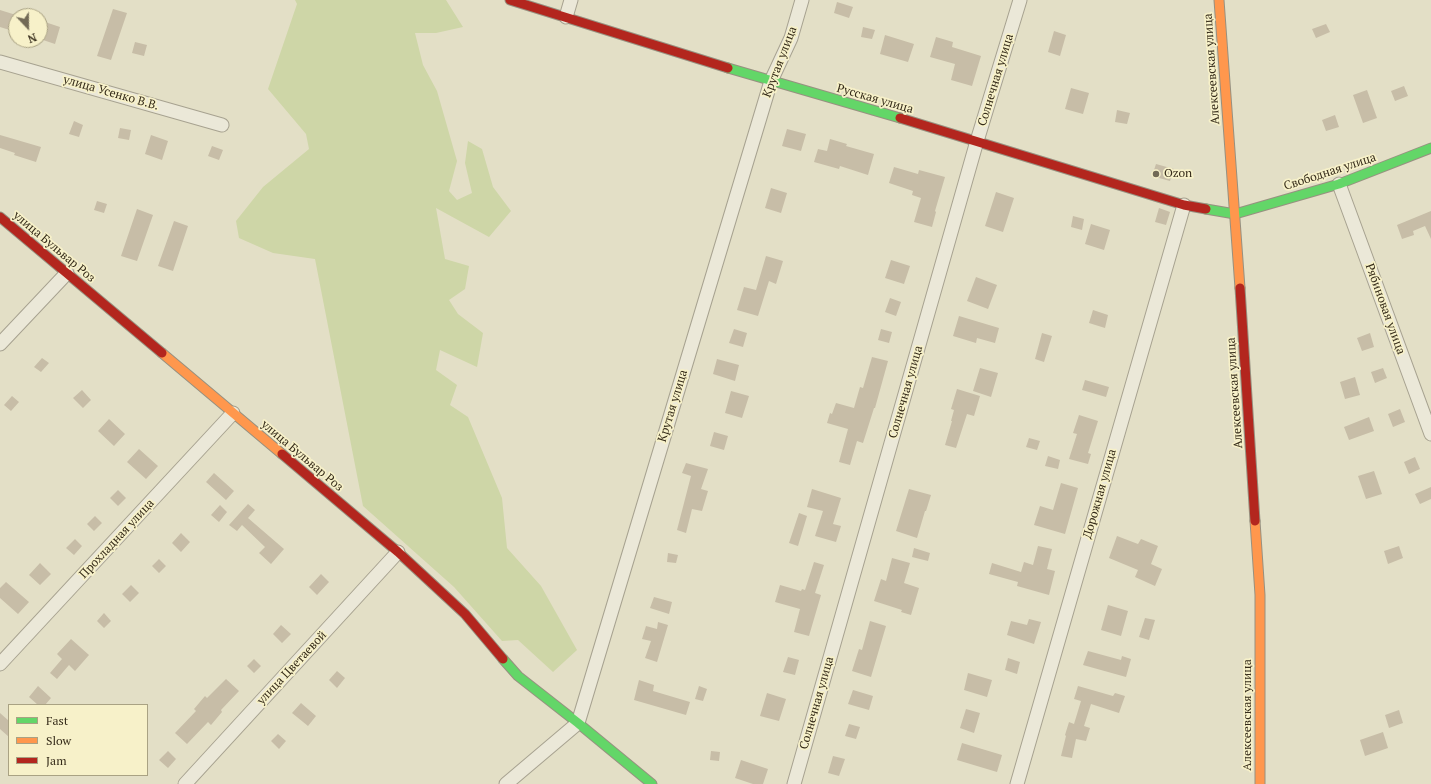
<!DOCTYPE html>
<html>
<head>
<meta charset="utf-8">
<style>
	body { margin:0 }
	#map { position:relative; width:1431px; height:784px; overflow:hidden; background:#e3dfc6; font-family:"PT Serif",serif }
	canvas { display:block }
	.legend { position:absolute; left:8px; top:704px; width:140px; height:72px; box-sizing:border-box; background:#f7f1c9; border:1px solid #a9a283; margin:0; padding:5px 7px; list-style:none; font-size:12px; color:#352b19 }
	.legend li { display:flex; align-items:center; gap:8px; height:20px }
	.legend b { width:20px; border:1px solid #a9a283 }
	.north { position:absolute; left:8px; top:8px; width:40px; height:40px; box-sizing:border-box; background:#f7f1c9; border:1px solid #a9a283; border-radius:50%; rotate:158deg; font-size:11px; font-weight:700; line-height:16px; text-align:center; color:#352b19 }
	.north::after { content:''; display:block; margin:auto; width:14px; height:18px; background:#726a56; clip-path:polygon(50% 0,100% 100%,50% 72%,0 100%) }
</style>
</head>
<body>
<div id="map">
<canvas width="1431" height="784"></canvas>
<ul class="legend">
<li><b style="height:5px;background:#63d668"></b>Fast</li>
<li><b style="height:5px;background:#ff974d"></b>Slow</li>
<li><b style="height:5px;background:#b3261e"></b>Jam</li>
</ul>
<div class="north">N</div>
</div>
<script>
const g = document.querySelector('canvas').getContext('2d');
g.lineJoin = 'round';
function paint(path, color) { g.fillStyle = color; g.fill(path, 'evenodd'); }
const shape = rows => new Path2D(rows.map(r => 'M' + r).join(''));
function trace(path, color, width, dash) { g.strokeStyle = color; g.lineWidth = width; g.lineCap = dash ? 'butt' : 'round'; g.setLineDash(dash || []); g.stroke(path); }
function write(font, color, halo, rows, align = 'center') {
  g.font = font + ' "PT Serif",serif'; g.lineWidth = 3.5; g.setLineDash([]); g.textBaseline = 'middle'; g.strokeStyle = halo; g.fillStyle = color; for (const [text, x, y, turn = 0] of rows) {
    g.save(); g.translate(x, y); g.rotate((+turn || 0) * Math.PI / 180); g.textAlign = isNaN(turn) ? turn : align; if (halo) g.strokeText(text, 0, 0); g.fillText(text, 0, 0); g.restore();
  }
}
paint(shape([
	[295,0,446,0,463,27,436,33,415,33,423,65,437,91,457,161,449,191,457,200,472,193,465,163,468,141,482,149,493,187,511,211,489,237,436,208,445,259,469,266,465,289,449,300,458,314,483,333,477,367,440,350,436,370,457,385,450,405,468,417,502,498,507,548,541,586,577,650,553,672,518,640,502,641,454,587,363,506,315,259,273,253,239,238,236,221,263,187,309,149,306,134,268,89,297,4]
]), '#ced6a7');
paint(shape([
	[837,2,853,7,849,18,834,13],
	[113,9,127,13,111,60,97,56],
	[0,10,16,15,16,32,0,27],
	[45,22,60,27,55,44,40,39],
	[1326,24,1330,32,1316,38,1312,29],
	[863,27,875,30,872,39,861,37],
	[1054,31,1066,35,1060,56,1048,52],
	[885,35,914,44,908,62,880,54],
	[936,37,953,42,952,47,981,56,972,86,951,80,955,64,930,57],
	[135,42,147,45,144,56,132,53],
	[1404,86,1408,96,1395,101,1391,91],
	[1071,88,1089,93,1083,114,1065,109],
	[1367,90,1377,118,1363,123,1353,95],
	[1117,110,1130,113,1127,124,1115,122],
	[1335,115,1339,127,1326,131,1322,120],
	[74,121,83,125,79,137,69,134],
	[120,128,131,130,129,140,118,138],
	[787,129,806,134,801,151,782,146],
	[0,135,41,147,36,162,14,155,15,153,0,148],
	[151,135,168,141,162,160,145,154],
	[830,139,847,144,846,146,874,154,868,175,840,166,839,169,814,162,818,149,827,151],
	[212,146,223,150,219,160,208,156],
	[1156,164,1174,169,1170,181,1152,176],
	[894,167,918,174,919,170,945,177,935,211,936,212,932,227,914,222,921,198,912,195,913,191,889,183],
	[771,188,787,193,781,213,765,208],
	[996,192,1014,198,1003,232,985,226],
	[97,201,107,204,104,213,94,210],
	[1159,208,1170,212,1166,225,1155,222],
	[137,209,153,215,137,261,121,256],
	[1431,211,1431,239,1425,226,1413,231,1414,235,1402,239,1397,225],
	[1073,216,1084,219,1082,230,1071,227],
	[174,221,188,226,173,271,158,266],
	[1091,224,1110,230,1104,250,1085,244],
	[766,256,783,261,776,284,769,281,758,316,737,310,744,287,756,290],
	[891,260,910,266,904,284,885,278],
	[976,277,997,285,988,309,967,301],
	[890,298,901,302,896,316,885,312],
	[1093,310,1108,315,1105,328,1089,323],
	[959,316,999,328,995,343,977,338,976,343,953,336],
	[734,329,747,333,743,347,729,343],
	[881,329,892,332,889,343,878,340],
	[1042,333,1052,336,1044,362,1035,359],
	[1370,333,1374,347,1362,351,1357,338],
	[872,357,888,361,875,408,874,408,863,443,857,441,850,465,839,462,848,429,827,423,830,413,832,414,836,403,854,408,860,387,863,388],
	[42,358,49,363,41,372,34,367],
	[717,359,739,365,735,381,713,374],
	[980,368,998,373,991,397,973,391],
	[1383,368,1387,378,1375,383,1371,372],
	[1355,377,1360,395,1345,399,1340,382],
	[1085,380,1109,387,1106,397,1082,390],
	[957,389,980,396,974,416,967,414,956,448,945,445,952,421,951,421,954,410,951,409],
	[82,390,91,400,83,408,73,398],
	[731,391,749,396,742,418,725,413],
	[12,396,19,402,11,411,4,405],
	[1400,409,1405,422,1393,427,1388,414],
	[1079,415,1098,421,1088,453,1091,454,1088,464,1069,459,1077,434,1073,433],
	[1369,417,1374,431,1349,440,1344,427],
	[109,419,125,434,114,446,98,431],
	[714,432,728,436,724,450,710,446],
	[1029,438,1040,441,1037,450,1026,447],
	[139,449,158,466,146,479,127,462],
	[1048,456,1060,460,1058,469,1045,466],
	[1415,457,1420,469,1409,474,1404,462],
	[686,463,708,469,701,489,708,491,702,511,692,509,686,533,677,530,691,476,682,473],
	[1374,471,1382,494,1366,499,1358,476],
	[214,473,234,491,226,500,206,482],
	[1061,483,1078,488,1065,534,1034,525,1040,506,1053,510],
	[1431,487,1431,499,1420,504,1415,494],
	[812,489,841,498,833,524,841,526,836,542,815,536,823,511,807,507],
	[909,489,931,495,926,511,925,511,917,538,896,531],
	[118,490,126,498,118,506,110,498],
	[248,504,255,510,248,518,284,549,271,564,259,553,265,547,242,525,237,531,229,525],
	[220,505,227,512,219,522,211,515],
	[799,513,807,516,798,546,789,543],
	[95,516,102,523,94,531,87,524],
	[181,533,190,542,181,552,172,543],
	[1117,536,1138,544,1141,539,1158,546,1151,564,1162,569,1155,586,1135,577,1138,570,1109,558],
	[75,539,82,546,74,555,66,548],
	[1038,546,1052,549,1047,569,1055,571,1049,595,1017,586,1018,582,989,574,992,563,1021,572,1024,562,1033,565],
	[1399,546,1403,558,1388,564,1384,551],
	[914,548,930,553,928,561,912,557],
	[668,553,678,555,676,563,667,562],
	[892,558,910,563,904,583,919,588,911,615,901,612,902,610,874,601,881,579,886,581],
	[159,559,166,566,159,573,152,566],
	[814,562,824,565,815,593,821,595,809,636,794,632,800,609,775,602,780,585,801,591,802,589,805,590],
	[40,563,51,574,40,585,29,575],
	[321,574,329,582,317,595,309,587],
	[6,582,29,602,18,614,0,598,0,588],
	[131,585,139,593,130,602,122,594],
	[654,597,672,602,669,614,650,608],
	[1108,605,1128,611,1121,636,1101,630],
	[104,613,111,621,104,628,97,621],
	[1145,618,1155,620,1149,640,1139,637],
	[1029,619,1041,622,1034,644,1007,635,1011,621,1027,625],
	[870,621,886,626,871,677,852,671,859,649,862,650],
	[658,622,668,625,657,662,645,658,651,641,642,639,646,626,657,629],
	[281,625,291,634,282,643,273,634],
	[71,639,89,655,75,671,69,665,57,679,50,673,62,659,57,654],
	[1088,651,1121,660,1122,656,1131,659,1126,677,1083,665],
	[788,657,799,660,795,675,783,672],
	[1008,658,1020,662,1017,674,1005,670],
	[254,659,261,666,254,673,247,666],
	[337,671,345,678,337,688,329,680],
	[968,673,992,680,987,697,964,690],
	[226,679,239,691,221,710,222,712,211,725,208,722,187,744,175,733,196,711,194,709,205,696,207,698],
	[639,680,654,685,653,691,690,702,686,715,634,700],
	[38,686,51,698,45,705,38,705,29,697],
	[699,686,707,689,703,701,695,699],
	[1078,686,1113,696,1115,693,1125,696,1119,713,1091,704,1084,726,1090,728,1086,741,1076,739,1072,758,1061,756,1066,736,1065,735,1069,722,1074,724,1081,701,1074,699],
	[853,690,873,696,869,710,848,704],
	[767,693,786,699,779,721,760,716],
	[301,703,316,716,308,726,292,713],
	[966,709,980,713,974,733,960,728],
	[1399,710,1403,723,1389,728,1385,715],
	[0,713,9,721,9,737,0,729],
	[849,724,860,727,856,739,845,736],
	[1383,732,1388,748,1365,756,1360,740],
	[278,734,286,741,279,749,271,741],
	[962,743,1002,755,997,772,957,760],
	[168,751,176,759,168,768,159,760],
	[711,751,720,752,719,761,710,760],
	[833,756,845,759,839,776,828,773],
	[741,760,768,769,763,784,753,784,735,778]
]), '#c7bda7');
const street = shape([
	[566,17,571,0],
	[0,62,222,125],
	[1339,184,1431,434],
	[0,344,67,273],
	[0,664,233,413],
	[185,784,398,552],
	[506,784,578,723,771,81,791,38,802,0],
	[794,784,977,141,1020,0],
	[1017,784,1184,205]
]);
const fast = shape([
	[728,68,900,118],
	[1206,209,1235,214,1339,184,1431,148],
	[503,659,518,676,578,723,652,784]
]);
const slow = shape([
	[1219,0,1240,288],
	[162,353,282,454],
	[1255,521,1260,595,1260,784]
]);
const jam = shape([
	[510,0,728,68],
	[900,118,1184,205,1206,209],
	[0,217,162,353],
	[1240,288,1255,521],
	[282,454,398,552,465,614,503,659]
]);
trace(street, '#a7a290', 15);
trace(fast, '#979180', 11);
trace(slow, '#979180', 11);
trace(jam, '#979180', 11);
trace(street, '#ebe8d8', 13);
trace(fast, '#63d668', 9);
trace(slow, '#ff974d', 9);
trace(jam, '#b3261e', 9);
for (const [x, y, r, color] of [
	[1156,174,4,"#726a56"]
]) { const dot = new Path2D(); dot.arc(x, y, r, 0, 2 * Math.PI); g.fillStyle = color; g.fill(dot); trace(dot, '#f7f1c9', 1.5); }
write('12px', '#352b19', '#f7f1c9', [
	["Крутая улица",780,62,-69],
	["Алексеевская улица",1212,69,-94],
	["Солнечная улица",996,80,-73],
	["улица Усенко В.В.",111,93,16],
	["Русская улица",875,99,16],
	["Свободная улица",1330,172,-18],
	["улица Бульвар Роз",54,247,40],
	["Рябиновая улица",1385,309,70],
	["Солнечная улица",906,392,-74],
	["Алексеевская улица",1235,393,-94],
	["Крутая улица",673,406,-73],
	["улица Бульвар Роз",302,456,40],
	["Дорожная улица",1100,494,-74],
	["Прохладная улица",117,539,-47],
	["улица Цветаевой",292,668,-47],
	["Солнечная улица",817,703,-74],
	["Алексеевская улица",1248,715,-90]
]);
write('12px', '#352b19', '#f7f1c9', [
	["Ozon",1164,174]
], 'left');
</script>
</body>
</html>
